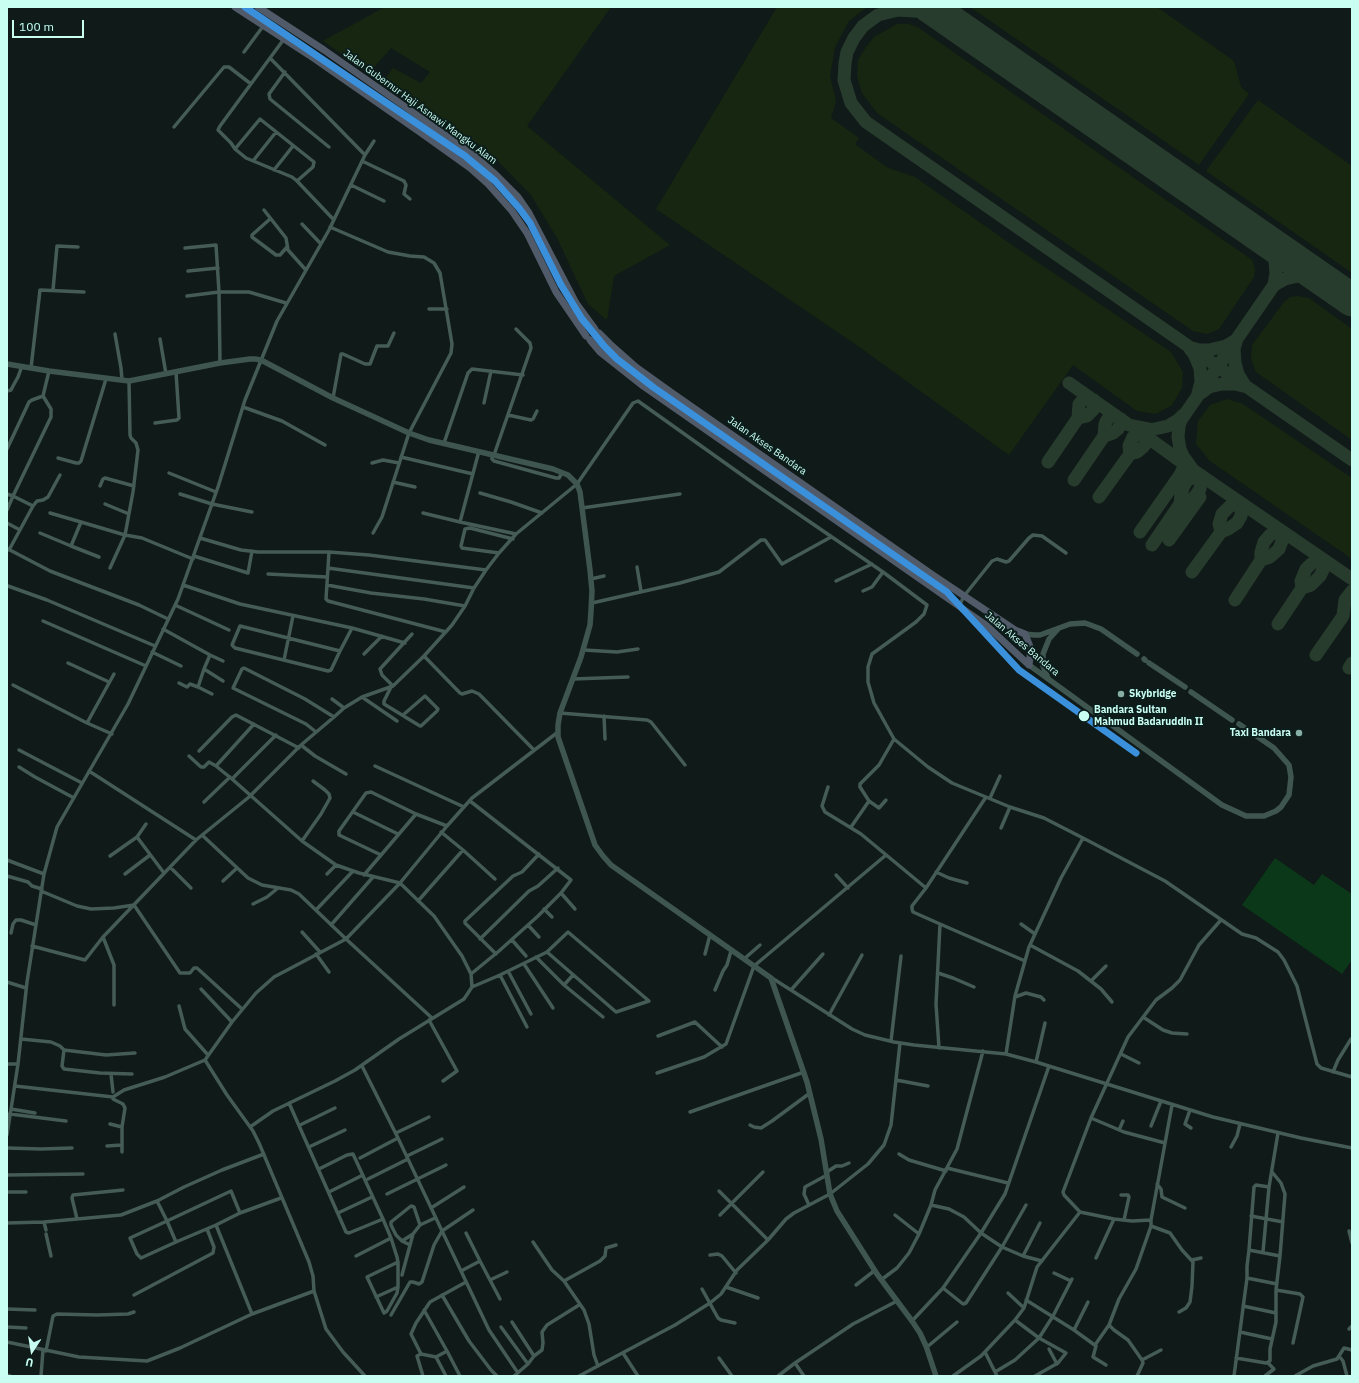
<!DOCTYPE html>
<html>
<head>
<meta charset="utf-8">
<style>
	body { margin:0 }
	#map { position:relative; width:1359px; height:1383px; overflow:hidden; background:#101a18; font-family:"IBM Plex Sans",sans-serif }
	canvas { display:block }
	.frame { position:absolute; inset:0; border:8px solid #c9fff3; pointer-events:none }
	.north { position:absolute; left:12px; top:1331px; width:40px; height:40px; -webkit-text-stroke:3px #0c1e1c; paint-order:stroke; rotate:192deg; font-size:11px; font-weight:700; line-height:16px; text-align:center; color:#c9fff3 }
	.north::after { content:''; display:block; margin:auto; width:14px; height:18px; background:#c9fff3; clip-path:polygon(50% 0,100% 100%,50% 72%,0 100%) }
	.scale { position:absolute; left:12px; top:20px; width:72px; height:18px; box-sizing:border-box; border:2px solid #c9fff3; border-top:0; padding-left:5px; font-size:12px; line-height:14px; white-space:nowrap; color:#c9fff3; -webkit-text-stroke:3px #0c1e1c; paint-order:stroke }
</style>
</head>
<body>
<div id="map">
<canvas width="1359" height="1383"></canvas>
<div class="frame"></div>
<div class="north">U</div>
<div class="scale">100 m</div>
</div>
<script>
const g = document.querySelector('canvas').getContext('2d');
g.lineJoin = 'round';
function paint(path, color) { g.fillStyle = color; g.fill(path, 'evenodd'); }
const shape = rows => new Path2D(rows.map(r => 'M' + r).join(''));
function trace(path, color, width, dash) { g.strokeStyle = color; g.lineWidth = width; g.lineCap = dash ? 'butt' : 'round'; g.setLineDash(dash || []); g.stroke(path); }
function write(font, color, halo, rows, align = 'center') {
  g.font = font + ' "IBM Plex Sans",sans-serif'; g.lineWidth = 4; g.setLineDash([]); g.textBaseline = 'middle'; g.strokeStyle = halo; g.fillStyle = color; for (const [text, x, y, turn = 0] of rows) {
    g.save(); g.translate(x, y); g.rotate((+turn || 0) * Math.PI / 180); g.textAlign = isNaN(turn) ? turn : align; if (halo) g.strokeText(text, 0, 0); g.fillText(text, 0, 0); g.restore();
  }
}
paint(shape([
	[385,7,611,7,527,126,670,245,614,276,607,320,588,304,558,240,531,195,486,149,382,83,393,68,421,83,430,72,391,48,369,73,323,41],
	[777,7,867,7,849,21,835,47,830,76,836,101,831,118,859,138,855,144,888,168,915,177,1015,247,1171,352,1183,372,1182,388,1172,405,1156,414,1137,411,1073,365,1009,455,858,346,656,209],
	[970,7,1157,7,1234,61,1241,87,1249,94,1199,165],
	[897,24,909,24,919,28,1252,260,1255,269,1254,277,1219,329,1207,334,1193,331,877,113,862,93,857,76,858,60,866,47,874,37],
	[1258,100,1352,166,1352,273,1206,171],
	[1298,296,1309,298,1352,329,1352,440,1256,372,1251,359,1252,345,1284,302,1290,297],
	[1227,399,1243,404,1352,478,1352,559,1210,461,1196,444,1198,421,1210,405]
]), '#172610');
paint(shape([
	[1275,858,1314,885,1322,874,1352,894,1352,960,1342,974,1242,905]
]), '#0a3818');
trace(shape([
	[947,19,937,14,928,12,898,10,878,15,863,26,854,38,847,52,845,63,844,80,851,103,866,122,1352,460],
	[1267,241,1273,252,1275,261,1276,273,1274,285,1181,420,1179,426,1178,437,1180,449,1183,456,1193,470,1352,579],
	[1274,285,1285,279,1298,276,1311,276,1324,280],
	[1236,342,1234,349,1235,363,1238,374,1244,384],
	[1192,348,1199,350,1209,350,1226,346,1236,340],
	[1190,349,1194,354,1200,368,1201,382,1198,393],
	[1069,383,1129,425,1149,429],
	[1201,393,1209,387,1222,384,1235,384,1243,386],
	[1078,418,1079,404,1084,399,1089,397],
	[1136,429,1187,466],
	[1104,436,1105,424,1107,420,1111,415,1115,415],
	[1130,454,1137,452,1143,447,1146,443,1146,436],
	[1048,462,1078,418,1087,416,1093,410,1094,400],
	[1074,480,1104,436,1113,433,1118,429,1120,425,1121,419],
	[1099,497,1130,454,1129,446,1133,437,1141,432,1168,426,1178,420,1183,415],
	[1180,504,1181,495,1184,485,1187,481,1199,474],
	[1140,532,1180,475,1184,467,1184,458],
	[1221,532,1219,524,1222,514,1229,507,1239,502],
	[1169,540,1200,497],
	[1152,545,1180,504,1190,501,1196,495,1200,489,1202,476],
	[1261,560,1261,552,1264,542,1270,535,1280,530],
	[1192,572,1221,532,1228,529,1237,523,1241,516,1242,504],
	[1302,588,1301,581,1306,569,1311,564,1321,558],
	[1235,600,1261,560,1270,557,1279,549,1282,541,1283,532],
	[1278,624,1302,588,1311,585,1320,576,1323,570,1323,560],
	[1316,655,1343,616,1345,600,1352,591],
	[1349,668,1352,663]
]), '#283c2e', 13);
trace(shape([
	[930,7,1352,300]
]), '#283c2e', 33);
trace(shape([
	[284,39,220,126,218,130,231,143,235,149,246,158,292,177,297,181,334,220],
	[244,52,264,25],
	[270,58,365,155],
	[285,72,269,94,270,99,329,147],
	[174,127,224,67,229,67,251,84],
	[235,149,260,119,314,162,313,167,297,181],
	[253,161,276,132],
	[362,161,404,181,406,185,404,194,410,199],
	[274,170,293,146],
	[351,185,384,201],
	[264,210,286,238,288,250,305,269],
	[270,219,252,235,252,237,276,255,280,255,287,247],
	[302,224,321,244],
	[330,227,388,252,410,256,424,257,434,263,440,273,450,332,452,344,451,353,409,433,382,517,373,533],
	[185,248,216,245,219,292,249,292,286,303],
	[188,271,218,268],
	[53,290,57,246,78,247],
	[187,296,219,292,220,363],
	[429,309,447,309],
	[115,334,121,368,122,380],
	[160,339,166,374],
	[31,368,40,290,84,292],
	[7,391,11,390,13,386,18,377,22,366],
	[333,398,341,354,343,354,365,364,370,364,377,346,388,346,394,333],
	[484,403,491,371],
	[243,407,282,421,325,445],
	[508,415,531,420,533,419,537,411],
	[155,423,177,420,179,418,176,372],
	[444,443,468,373,472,369,523,375],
	[7,449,29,402,32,400,43,396],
	[479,451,460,522,516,534],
	[492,454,492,459,494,461,556,478,559,478,562,473],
	[494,455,531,348,530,343,516,329],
	[401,457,473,474],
	[58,458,76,463,79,463,81,461,106,379],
	[372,463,383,460,399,463],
	[169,473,216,492],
	[393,482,415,487],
	[100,486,103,479,105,478,134,486],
	[480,493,511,502,542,513],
	[7,494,13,496,7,510],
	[180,494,212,504,252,512],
	[105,504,129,514],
	[33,506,37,501,43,500,48,497,60,475],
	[582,508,680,494],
	[50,513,81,522],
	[423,513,460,522],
	[7,523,20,530],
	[40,533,71,546,81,522,125,535,142,538,193,559],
	[200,538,241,550,258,552,329,552,369,555,486,570],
	[71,546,99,557],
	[8,549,50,571,139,605,168,619],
	[9,550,33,506,13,496,51,417,51,409,43,396,49,371],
	[329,552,326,599,328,601,446,632],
	[499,553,462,548,461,546,465,529,470,528,513,539],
	[194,556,248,573,252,551],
	[637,567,641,591],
	[110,568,125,535,133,492,138,450,136,443,131,438,130,435,129,381],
	[328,568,474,588],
	[268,574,327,577],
	[591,579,604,576],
	[836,581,872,564],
	[183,585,240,604,352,628,405,643],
	[327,585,371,593,424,599,465,606],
	[8,586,47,600,155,646],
	[863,591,872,587,883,572],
	[592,603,680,583,719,572,761,540,765,540,782,564,831,537],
	[175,605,229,630],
	[959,606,964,596,992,561,997,559,1006,562,1009,561,1029,538,1033,535,1042,536,1066,553],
	[43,621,146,666],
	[163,629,210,655,204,669,223,681],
	[584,650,617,652,638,649],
	[340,651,240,626,232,645,235,648,328,671,331,670,340,651,352,628],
	[152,652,181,666],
	[364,654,382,636],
	[210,655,223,661],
	[424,656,460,693,462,694,472,691,479,694,534,750],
	[284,660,293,616],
	[68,663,109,682],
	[204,669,198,687,212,694],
	[573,679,628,677],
	[179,683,187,687,190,684,198,687],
	[13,685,87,723,114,674],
	[393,686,382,675,380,669,412,634],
	[391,687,384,701,384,704,420,726,421,726,437,711,438,709,425,696,403,715],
	[362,697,397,721],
	[332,699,344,708],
	[560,713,647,720,651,722,685,765],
	[604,716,605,739],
	[87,723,112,734],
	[316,732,306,724,233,688,242,669,244,668,305,699,334,717],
	[301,745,315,756,346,774],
	[19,750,82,783],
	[199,751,232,717,236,715,299,748],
	[189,756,201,767,204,767,209,762,216,766,232,779,302,841,336,865,359,873,400,883,434,916,462,956,471,974,472,987,464,999,399,1039,355,1070,335,1081,273,1111,250,1127],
	[216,766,254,724],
	[375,766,464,807],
	[19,767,35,777,74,798],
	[89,771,196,840],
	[232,779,276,735],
	[828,787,822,806,825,812,861,834,926,888,912,906,912,909,913,912,940,924,936,1004,939,1048],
	[990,798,1000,776],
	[470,801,571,880,561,893,538,916,499,951,471,974],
	[869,801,879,808,886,800],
	[204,802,230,777],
	[353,812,398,834],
	[146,824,137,837,164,873],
	[851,827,869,801,860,787,860,784,879,765,894,739],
	[1001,828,1010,807],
	[202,835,248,878,262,885,291,890,299,894,346,939,432,1018],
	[302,841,321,814,330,798,329,794,325,790,313,781],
	[463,850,495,879],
	[381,855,339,835,339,831,366,793,371,792,416,814],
	[110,856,137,837],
	[7,860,44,874,57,827,128,704,178,599,218,487,245,400,277,321,329,230,365,155,374,141],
	[170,867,191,888],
	[936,872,949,878,967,883],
	[125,874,150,855],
	[327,874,336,865],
	[364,875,416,814,447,826,472,798,558,732],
	[836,875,848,888],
	[7,876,28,882,32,886,42,889],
	[223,881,237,868],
	[926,888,986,797],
	[41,891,77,906,91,909,114,908,134,905],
	[561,893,575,909],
	[418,901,463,850,441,832],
	[253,904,267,897,278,888],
	[134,905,180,973,190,973,194,968,197,968,242,1009],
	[544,909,552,917],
	[316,910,353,871],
	[940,924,1025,961],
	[1021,924,1035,934],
	[331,925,373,877],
	[528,925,539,937],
	[302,932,320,952],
	[11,933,13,924,16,920,21,920,36,925],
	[103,937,114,965,114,1005],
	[480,939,529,891,538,886,558,868],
	[512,940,526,956],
	[1030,945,1078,971,1101,989,1112,1002],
	[32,946,85,960,103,937,196,840,249,797,301,745,334,717,344,708,362,697,393,686,424,656,452,625,465,606,474,588,486,570,499,553,516,534,577,484,633,403,638,401,756,485,883,572,927,605,924,614,916,622,872,654,868,667,868,682,874,703,894,739,928,767,952,783,1010,807,1044,818,1083,838,1165,881,1242,934,1256,938,1278,952,1284,960,1297,986,1317,1064,1321,1068,1352,1077],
	[316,954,329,972],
	[496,954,465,923,465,921,513,876,522,872,539,854],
	[705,954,710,935],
	[536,957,564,985,603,1017],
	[744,959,760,945],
	[524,964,553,1008],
	[508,971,531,1014],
	[938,973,953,978,974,987],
	[500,975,547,952,568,932,649,1001,616,1012,547,952],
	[772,978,852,1029,865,1035,894,1042,914,1045,1006,1054,1036,1062,1213,1117,1301,1138,1352,1148],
	[1091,981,1106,966],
	[7,982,26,988],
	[564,985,573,975],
	[472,987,500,975,527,1027],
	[201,989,232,1022],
	[715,990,723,971,727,965,731,951],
	[791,990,823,954],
	[1015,997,1026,993,1041,997,1044,1000],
	[179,1006,185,1029,208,1055],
	[829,1015,862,955],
	[1143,1017,1163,1030,1172,1033,1187,1034],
	[429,1020,457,1071,443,1081],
	[658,1036,695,1022,722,1047],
	[21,1039,51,1042,60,1046,64,1050,106,1055,135,1053],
	[891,1041,901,956],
	[64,1050,62,1066,64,1069,100,1073,132,1074],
	[1006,1054,1015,996,1029,947,1061,878,1083,838],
	[1121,1054,1139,1063],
	[205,1060,227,1095,253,1131,259,1143,309,1262,313,1276,314,1291,326,1329,343,1352,365,1376],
	[1036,1062,1045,1023],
	[7,1064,18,1064],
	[362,1066,398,1138,461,1271,480,1261,500,1299],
	[1333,1072,1338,1060,1351,1039],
	[657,1073,704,1057,726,1044,754,966,886,855],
	[111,1074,113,1092],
	[896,1080,928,1086],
	[15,1086,113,1097,124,1090,165,1077,205,1060,232,1022,256,993,274,977,346,939,400,883,447,826],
	[113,1097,113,1099,123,1104,125,1108,122,1127,122,1152],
	[289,1103,346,1232,349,1233,383,1219,391,1238,397,1257,398,1262,398,1287,397,1293,387,1311,384,1313,367,1277,398,1262],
	[11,1109,35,1113],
	[1190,1110,1185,1124,1191,1128],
	[690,1112,804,1072],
	[7,1115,10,1114,66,1121],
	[1091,1118,1124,1132,1165,1143],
	[110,1124,122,1127],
	[300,1125,335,1108],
	[750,1125,754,1127,761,1128,772,1121,810,1093],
	[1151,1126,1161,1101],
	[1119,1130,1123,1121],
	[396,1133,429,1117],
	[7,1135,18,1064,27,982,44,874],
	[107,1146,121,1145],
	[309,1147,345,1130],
	[1231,1147,1237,1136,1240,1124],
	[7,1148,41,1149,72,1148],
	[899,1154,909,1160,946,1171],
	[407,1156,442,1139],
	[360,1158,398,1138],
	[947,1168,1008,1183],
	[319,1169,347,1155,353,1154,383,1219],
	[827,1172,836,1166,842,1166,849,1163],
	[7,1175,83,1174],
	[368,1179,408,1159],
	[1157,1184,1161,1189,1162,1197,1185,1208],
	[1269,1187,1256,1185,1254,1187,1249,1250,1280,1256,1285,1194,1281,1183,1272,1172],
	[719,1191,768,1240],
	[7,1192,26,1192],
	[329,1192,363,1175],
	[387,1194,446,1165],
	[1121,1195,1128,1195,1129,1197,1124,1220],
	[157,1201,167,1221,176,1242,216,1225,240,1213,231,1191,167,1221,130,1238,137,1254,141,1258,176,1242],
	[809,1205,804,1194,805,1187,827,1175],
	[431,1208,464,1187],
	[1080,1212,1064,1195,1063,1192,1091,1118,1128,1037,1156,1000,1172,988,1180,980,1199,945,1220,921],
	[240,1213,281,1198],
	[338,1213,372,1197],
	[720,1215,763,1172],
	[895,1215,919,1234],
	[1251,1216,1283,1222],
	[77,1219,72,1198,73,1195,123,1190],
	[44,1222,46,1230],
	[7,1223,44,1222,121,1215,157,1201,184,1187,222,1170,264,1154],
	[216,1225,252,1314],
	[1151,1226,1170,1233,1182,1250,1193,1262,1192,1286,1190,1302,1186,1308,1179,1312],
	[1349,1231,1352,1243],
	[466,1233,480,1261],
	[46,1234,51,1256],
	[402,1241,413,1234],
	[533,1242,552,1270,564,1281,584,1310,589,1324,594,1355,598,1366],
	[410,1245,402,1241,396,1235,391,1225,391,1222,411,1206,414,1207,420,1225],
	[1263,1252,1269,1187,1278,1133],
	[710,1255,718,1254,722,1256,736,1273],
	[356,1256,391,1238],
	[1023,1256,1040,1223],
	[1280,1256,1276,1290,1300,1294,1303,1297,1293,1343],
	[1096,1258,1114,1219],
	[1192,1260,1201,1258],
	[1042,1261,1023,1256,1002,1247,981,1233,1005,1194,1049,1066],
	[461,1271,489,1330,518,1373],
	[1054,1273,1071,1281],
	[402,1275,413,1234,420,1225,435,1218],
	[1247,1278,1247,1266,1249,1250],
	[490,1280,507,1272],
	[881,1280,897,1268,909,1253,919,1234,931,1205,935,1190,957,1149,983,1051],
	[564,1281,600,1261,605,1256,606,1248,616,1245],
	[856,1285,874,1271],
	[726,1287,758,1298],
	[943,1288,963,1304,966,1303,1002,1247,1026,1205],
	[702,1289,718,1318,721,1320,735,1323],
	[1008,1293,1024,1308],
	[134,1295,213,1253,214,1247,207,1229],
	[442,1295,469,1341,491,1370,497,1376],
	[376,1297,398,1287],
	[1026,1300,1074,1330,1088,1302],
	[1243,1306,1276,1313],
	[7,1309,35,1310],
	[424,1310,447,1351],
	[391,1315,410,1282,413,1282,419,1284,422,1282,434,1245,442,1231,473,1210],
	[1015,1320,1039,1338,1066,1353,1058,1363,1035,1376],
	[912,1321,943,1288,981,1233,964,1217,949,1209,931,1205],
	[512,1322,534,1356],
	[7,1327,26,1328],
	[501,1327,528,1364],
	[1349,1329,1352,1326],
	[1074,1330,1096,1346,1093,1357,1106,1365],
	[1240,1332,1272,1339],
	[7,1342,79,1357,147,1361,180,1348,252,1314,314,1291],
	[1095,1345,1109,1325],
	[927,1347,957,1322],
	[1049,1349,1057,1364],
	[46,1351,53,1316,57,1314,97,1315,128,1314,134,1312],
	[985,1352,997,1376],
	[623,1353,638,1376],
	[421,1354,417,1356,423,1376],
	[1339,1356,1343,1361,1347,1376],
	[436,1357,446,1376],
	[719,1358,732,1376],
	[1236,1358,1266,1363,1270,1361,1270,1349,1276,1322,1276,1290],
	[1142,1360,1161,1350],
	[795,1363,804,1376],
	[995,1372,1015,1360,1039,1338,1053,1316,1072,1279],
	[7,1375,10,1376],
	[41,1376,43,1350],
	[460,1376,447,1351,436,1357,421,1354,411,1334,416,1323,430,1302,466,1282],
	[514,1376,528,1364,534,1356,542,1350,543,1343,542,1332,547,1325,579,1305],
	[579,1376,675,1325,710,1303,721,1294,737,1270,768,1240,786,1219,794,1213,830,1194,868,1164,884,1145,891,1125,900,1043],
	[778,1376,795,1363,853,1324,897,1301],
	[953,1376,981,1356,1015,1320,1024,1308,1037,1267,1080,1212,1114,1219,1132,1221,1151,1220],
	[1137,1376,1143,1363,1142,1360,1128,1340,1114,1330,1109,1325,1119,1299,1136,1269,1151,1226,1151,1220,1172,1105],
	[1234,1376,1247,1278,1277,1284],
	[1265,1376,1274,1369,1268,1363],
	[1295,1376,1313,1366,1337,1359,1344,1348,1352,1350]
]), '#455b55', 3.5);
trace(shape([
	[7,364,49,371,129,381,220,363,250,359,255,359,261,360,333,398,409,433,429,440,553,469,568,475,577,484,580,492,590,570,592,591,591,611,590,625,581,657,560,713,558,725,558,737,595,845,603,856,611,865,771,978,807,1082,821,1139,830,1194,837,1211,877,1274,912,1321,920,1333,926,1346,936,1376],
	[1025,634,1034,635,1040,635,1070,624,1085,623,1101,629,1137,654],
	[1144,659,1145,660],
	[1149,663,1185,687],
	[1029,665,1222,805,1246,816,1264,816,1276,811,1281,807,1289,795,1291,777,1289,765,1274,748,1239,724],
	[1048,678,1043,666,1043,654,1049,639,1058,629],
	[1191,692,1232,720]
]), '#3f5650', 5.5);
trace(shape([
	[235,7,309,55,421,133,470,168,488,184,512,211,527,233,556,292,586,336],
	[258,7,324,50,397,101,472,154,495,174,518,197,529,213,576,303,595,329],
	[599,333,610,344,636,367,668,390,933,575,1015,630,1025,634,1031,649,1029,665],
	[590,340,600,352,643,386,986,625,1029,665]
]), '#505a69', 7);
trace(shape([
	[245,7,465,156,495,181,519,208,530,223,561,285,582,319,604,346,617,359,653,387,947,592,1019,670,1136,753]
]), '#3a90db', 7);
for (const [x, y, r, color] of [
	[1121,694,4,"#88afa6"],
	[1084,716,6,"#c9fff3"],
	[1299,733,4,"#88afa6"]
]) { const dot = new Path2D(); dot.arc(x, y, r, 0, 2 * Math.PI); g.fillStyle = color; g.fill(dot); trace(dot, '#0c1e1c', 1.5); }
write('10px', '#c9fff3', '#0c1e1c', [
	["Jalan Gubernur Haji Asnawi Mangku Alam",420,107,36],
	["Jalan Akses Bandara",767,446,35],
	["Jalan Akses Bandara",1022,644,40]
]);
write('bold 10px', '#c9fff3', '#0c1e1c', [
	["Skybridge",1129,694],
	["Taxi Bandara",1291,733,"right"]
], 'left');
write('bold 10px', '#c9fff3', '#0c1e1c', [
	["Bandara Sultan",1094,710],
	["Mahmud Badaruddin II",1094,722]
], 'left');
</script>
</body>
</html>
